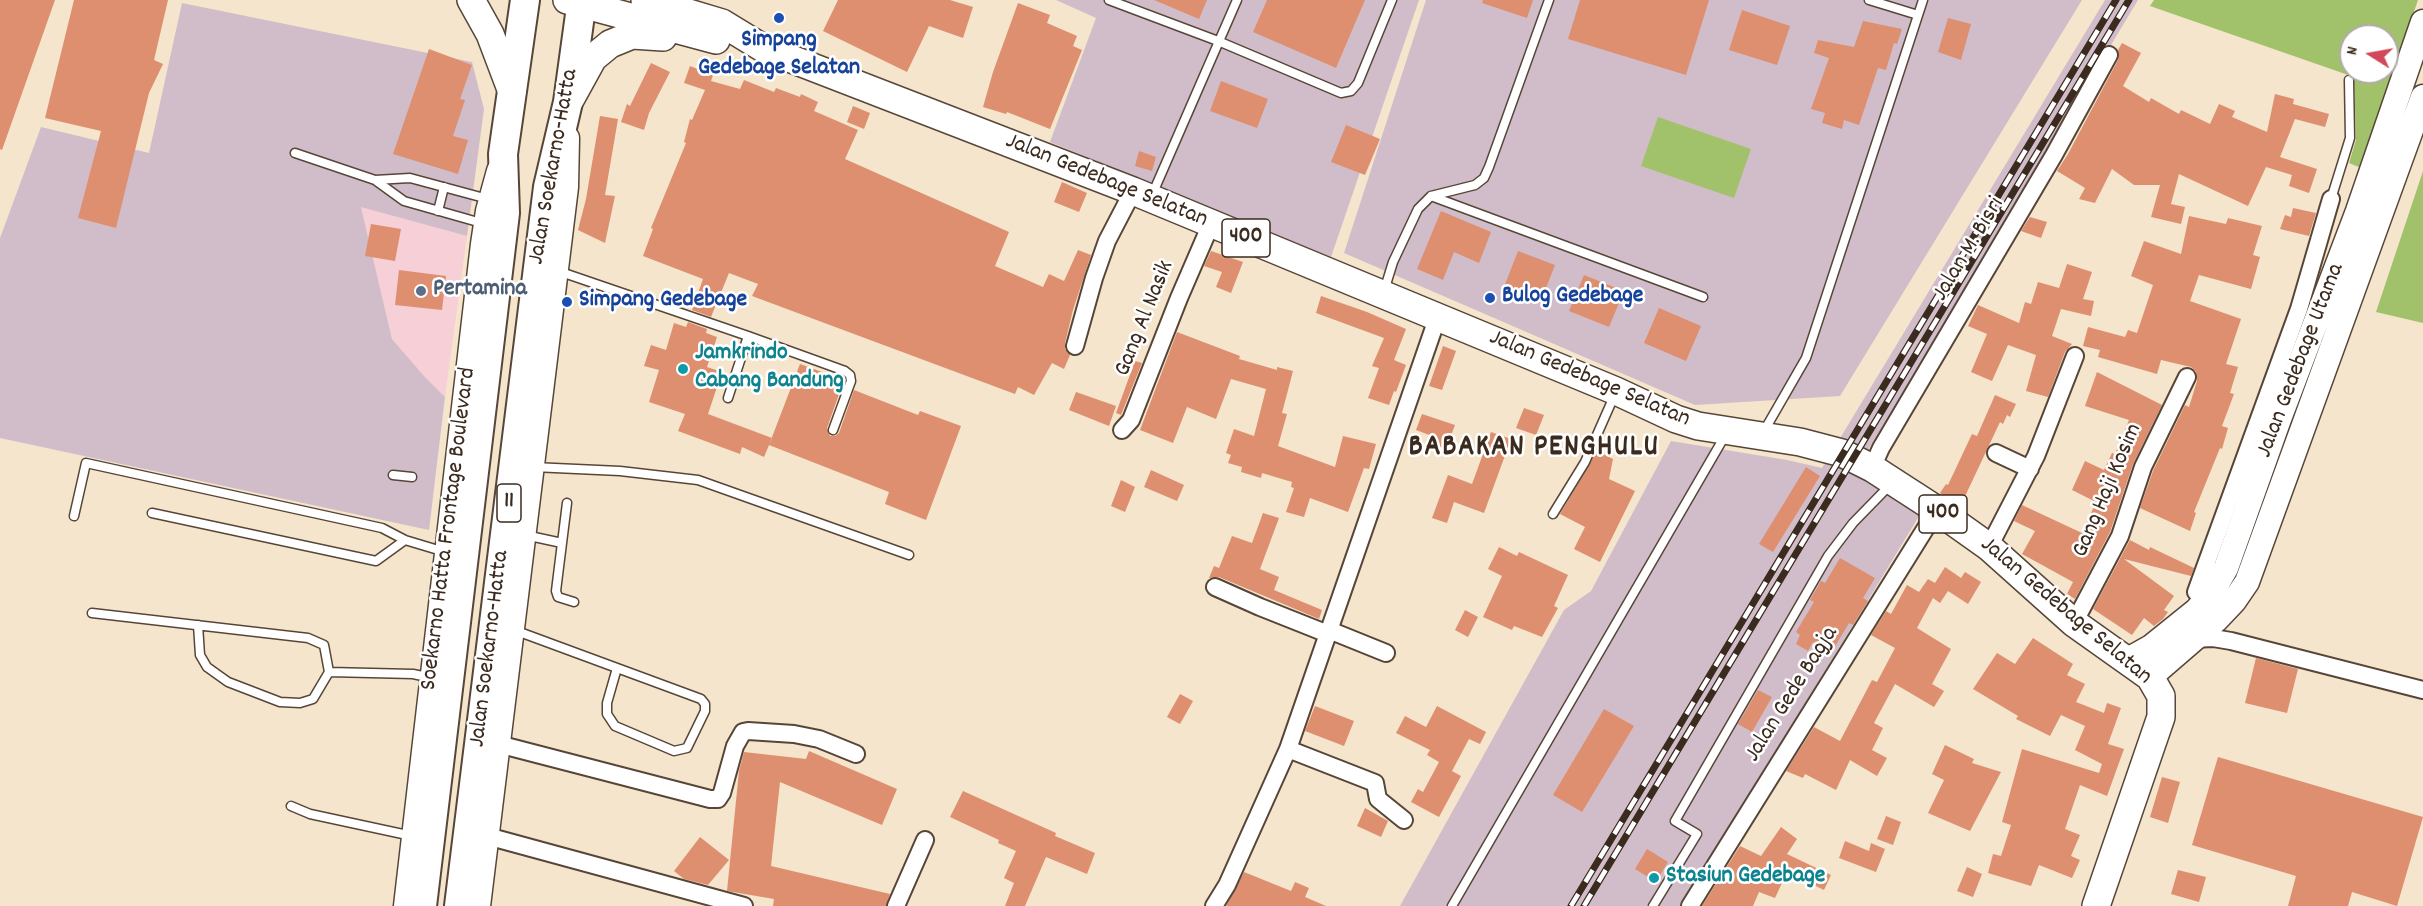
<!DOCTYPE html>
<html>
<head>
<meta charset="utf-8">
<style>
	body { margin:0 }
	#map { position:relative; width:2423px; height:906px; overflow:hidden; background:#f4e5cc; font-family:Dekko,sans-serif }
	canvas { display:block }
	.north { position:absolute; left:2339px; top:24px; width:60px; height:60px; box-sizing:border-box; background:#fff; border:2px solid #b1aaa5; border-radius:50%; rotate:281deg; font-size:16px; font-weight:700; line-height:24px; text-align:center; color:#3b2a1e }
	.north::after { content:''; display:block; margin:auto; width:21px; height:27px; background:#d1495b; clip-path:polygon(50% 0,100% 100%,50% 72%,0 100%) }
</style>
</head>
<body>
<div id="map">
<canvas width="2423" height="906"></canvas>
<div class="north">N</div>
</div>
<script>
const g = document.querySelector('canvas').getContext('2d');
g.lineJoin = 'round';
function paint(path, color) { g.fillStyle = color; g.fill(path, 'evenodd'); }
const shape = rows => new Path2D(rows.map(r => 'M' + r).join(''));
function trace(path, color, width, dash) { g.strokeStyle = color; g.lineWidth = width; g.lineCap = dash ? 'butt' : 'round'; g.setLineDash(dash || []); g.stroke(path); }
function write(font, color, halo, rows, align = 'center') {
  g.font = font + ' Dekko,sans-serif'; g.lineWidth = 5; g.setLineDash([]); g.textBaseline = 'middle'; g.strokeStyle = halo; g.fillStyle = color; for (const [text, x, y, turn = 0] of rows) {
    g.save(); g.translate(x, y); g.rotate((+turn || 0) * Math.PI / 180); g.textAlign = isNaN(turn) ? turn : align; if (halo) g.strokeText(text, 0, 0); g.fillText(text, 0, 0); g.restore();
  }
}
paint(shape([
	[361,206,467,236,445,397,424,376,392,339]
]), '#f6cfd7');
paint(shape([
	[1056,0,1419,0,1331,257,1050,142,1096,18],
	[1426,0,2082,0,1840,396,1695,405,1344,253],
	[2105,0,2138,0,1856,470,1921,513,1682,906,1400,906,1564,610,1591,591,1671,441,1787,460,1822,468],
	[182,3,472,62,484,109,467,236,361,207,392,339,424,376,445,397,429,530,0,438,0,238,41,127,149,153]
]), '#d1bdc9');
paint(shape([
	[2154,0,2418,0,2361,168,2349,163,2356,140,2354,77,2150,6],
	[2351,36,2387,36,2387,72,2351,72],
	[1658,117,1751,149,1734,198,1641,166],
	[2423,171,2423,323,2376,312]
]), '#a1c26b');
paint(shape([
	[0,0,55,0,2,150,0,149],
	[74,0,168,0,154,60,163,64,149,93,116,228,78,218,101,131,45,118],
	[838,0,950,0,973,7,963,38,929,26,907,72,823,31],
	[1154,0,1207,0,1199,19],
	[1267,0,1365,0,1336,68,1253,32],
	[1483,0,1533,0,1527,18,1482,3],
	[1580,0,1709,0,1686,75,1568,39],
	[1018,3,1050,15,1047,23,1077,36,1073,46,1082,50,1050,129,1007,112,1006,114,983,107,993,72],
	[1742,10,1790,26,1777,65,1729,50],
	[1948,18,1971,24,1961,60,1938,52],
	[1863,21,1902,29,1897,44,1894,43,1886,70,1878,68,1859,125,1844,120,1842,129,1822,123,1825,113,1811,109,1829,58,1814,53,1818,40,1854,47],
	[2122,43,2141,53,2123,86,2149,102,2151,98,2179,114,2181,110,2210,124,2219,104,2235,111,2232,117,2267,132,2275,94,2294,99,2293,104,2329,114,2325,127,2295,119,2280,157,2317,169,2309,193,2289,186,2292,175,2266,167,2248,206,2179,174,2171,204,2185,207,2181,224,2151,217,2160,185,2134,185,2112,169,2095,203,2079,199,2085,188,2057,171,2068,154,2118,60,2118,50],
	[429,49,472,65,460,99,465,100,453,136,468,140,458,174,393,154],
	[651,63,670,72,649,113,644,130,621,122,627,104,630,106],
	[690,66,713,75,711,81,740,89,744,80,774,92,776,88,800,97,801,94,818,102,814,111,858,130,845,159,1009,232,995,266,1043,287,1049,274,1064,281,1078,250,1091,255,1073,310,1065,343,1065,349,1070,355,1064,369,1052,363,1034,395,1018,387,1015,394,752,296,758,284,729,273,711,317,692,310,703,279,643,256,653,229,651,228,686,143,684,142,690,119,692,120,705,90,684,83],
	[1221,81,1268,99,1257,128,1210,111],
	[853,106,870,113,864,129,847,122],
	[600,116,618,119,605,195,615,196,605,243,578,230,586,199],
	[1346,125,1380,139,1365,175,1331,162],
	[1139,151,1156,157,1152,171,1135,166],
	[1062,182,1087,193,1079,212,1054,202],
	[2293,208,2316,213,2309,236,2280,229,2285,215,2291,217],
	[1441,211,1491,232,1479,263,1454,252,1443,280,1417,269],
	[2189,216,2226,224,2228,218,2262,226,2253,255,2260,257,2251,289,2199,275,2190,301,2241,319,2226,364,2238,367,2230,393,2234,394,2222,426,2228,428,2222,449,2220,448,2194,512,2196,513,2190,531,2140,508,2153,471,2185,405,2189,407,2197,381,2196,372,2191,367,2161,360,2157,374,2098,357,2100,350,2083,346,2088,327,2125,337,2128,330,2137,333,2153,285,2131,276,2144,241,2181,254],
	[2030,217,2047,222,2041,238,2021,231],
	[371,224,401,229,395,261,365,256],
	[1211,251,1243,262,1231,293,1216,287,1222,272,1204,266],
	[1518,251,1555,265,1541,301,1504,287],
	[2067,264,2092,272,2083,299,2094,301,2091,316,2061,309,2052,336,2072,344,2065,352,2048,397,2026,391,2036,355,2008,345,1992,381,1971,372,1987,334,1968,326,1978,305,2019,323,2025,302,2031,304,2038,282,2059,288],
	[399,270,446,276,442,310,395,305],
	[1584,275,1624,291,1609,327,1569,311],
	[1321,296,1367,312,1406,329,1394,360,1406,365,1396,392,1394,391,1389,405,1368,398,1379,368,1372,366,1384,338,1316,313],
	[1659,308,1701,326,1686,361,1644,343],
	[688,322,707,329,706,333,717,337,707,367,722,372,708,414,772,438,764,457,742,447,740,454,678,431,685,414,649,402,659,370,644,366,651,345,666,350,674,323,686,327],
	[1177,332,1240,356,1239,359,1277,370,1277,367,1293,371,1282,413,1287,414,1278,446,1335,467,1343,436,1376,444,1369,469,1364,468,1348,512,1310,498,1304,517,1286,512,1294,488,1291,487,1292,482,1262,473,1261,478,1241,472,1242,467,1228,463,1231,455,1226,453,1234,429,1254,436,1266,389,1231,379,1216,419,1187,407,1173,443,1140,430],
	[1443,346,1456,351,1442,390,1429,386],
	[1135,361,1142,363,1121,415,1116,413],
	[800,364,844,380,827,428,830,436,835,436,839,433,854,390,918,415,920,411,961,426,926,520,885,504,889,492,769,445],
	[2097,372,2162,405,2133,464,2110,532,2075,599,2067,594,2073,582,2022,554,2035,531,2014,521,2022,505,2082,533,2096,502,2072,490,2085,461,2104,470,2112,453,2115,454,2129,420,2085,406],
	[1076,392,1116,406,1109,426,1069,410],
	[1995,395,2016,404,2010,417,2007,415,2003,424,2000,422,1960,507,1940,493,1946,484,1948,485,1972,434,1977,436],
	[1524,408,1544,415,1536,435,1516,428],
	[1422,414,1455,425,1446,449,1429,443,1432,436,1416,430],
	[1491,432,1511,439,1484,513,1454,502,1447,523,1432,518,1448,475,1472,484],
	[1597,451,1613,459,1609,479,1635,491,1600,562,1574,549,1585,527,1560,514],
	[1806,467,1820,476,1773,552,1759,544],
	[1151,470,1184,485,1177,501,1144,487],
	[1121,480,1135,487,1125,512,1111,506],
	[1263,513,1279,518,1260,569,1279,577,1274,590,1322,610,1319,619,1219,577,1209,578,1214,566,1219,568,1232,536,1252,543],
	[2130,540,2149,550,2150,547,2194,568,2191,576,2124,559,2174,596,2164,610,2168,612,2163,619,2154,626,2144,618,2132,635,2093,609],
	[1499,547,1517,556,1519,552,1568,575,1554,606,1558,608,1542,637,1514,626,1512,630,1483,617,1502,576,1488,569],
	[1840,558,1875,578,1863,598,1868,601,1853,625,1849,623,1831,653,1813,642,1808,651,1796,644,1800,635,1796,632,1814,602,1810,600,1821,581,1825,583],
	[1945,567,1961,578,1965,572,1981,582,1968,604,1948,591,1940,603,1933,598,1917,628,1951,649,1932,684,1944,691,1934,707,1895,684,1874,723,1883,728,1872,750,1887,758,1877,776,1850,760,1836,790,1805,774,1803,778,1786,771,1814,727,1840,741,1872,680,1877,682,1895,648,1871,635,1886,611,1891,614,1907,585,1919,592,1928,579,1935,583],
	[1465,610,1478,617,1468,637,1455,630],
	[2033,638,2073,664,2067,675,2085,684,2076,702,2104,713,2107,703,2121,708,2108,744,2124,749,2107,796,2080,785,2065,829,2080,835,2071,856,2080,860,2072,878,2039,865,2031,886,1988,873,1993,854,2001,856,2011,825,2002,822,2022,749,2099,773,2102,764,2075,750,2085,726,2061,715,2050,736,2016,719,2018,716,1973,689,1997,653,2015,664],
	[2256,658,2298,669,2287,713,2245,703],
	[1758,690,1772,697,1752,732,1738,724],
	[1180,694,1193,701,1180,724,1167,717],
	[1315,706,1354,721,1344,746,1305,731],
	[1437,706,1486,732,1480,744,1469,739,1452,771,1461,776,1439,817,1411,802,1418,789,1423,792,1439,762,1427,755,1430,750,1396,733,1405,716,1426,727],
	[1604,709,1634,726,1582,812,1553,795],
	[1945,745,1974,759,1972,763,2001,772,1970,831,1928,813,1944,780,1932,774],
	[809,751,897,789,882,825,780,782,771,866,890,894,886,906,773,906,774,899,727,891,739,771,744,752,806,759],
	[2218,757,2423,817,2397,906,2352,892,2348,906,2288,906,2296,876,2192,845],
	[2162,777,2180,782,2168,823,2150,817],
	[963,791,1056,833,1055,836,1095,853,1087,874,1046,857,1025,906,1005,906,1014,883,1004,878,1016,851,998,843,999,840,950,817],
	[1365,808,1388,821,1381,837,1357,826],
	[1886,816,1901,822,1893,845,1877,839],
	[1781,827,1797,839,1787,854,1831,875,1824,890,1787,872,1775,898,1759,892,1753,906,1702,906,1740,846,1761,856],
	[700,837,729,860,708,885,684,879,674,871],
	[1845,841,1869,851,1871,843,1885,849,1876,872,1839,858],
	[1647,849,1668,862,1656,882,1635,869],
	[1967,867,1982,874,1973,897,1957,891],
	[2178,870,2206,877,2199,902,2171,894],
	[1244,872,1291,891,1295,882,1309,888,1305,897,1326,906,1226,906]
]), '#de8f6f');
const service = shape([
	[1109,0,1218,41,1341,93,1351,91,1358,83,1392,0],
	[1869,0,1918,15],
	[295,153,375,180,404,201,485,224],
	[375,180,410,178,488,199],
	[1152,195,1237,0],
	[1431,196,1703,297],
	[2331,199,2350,138,2349,80],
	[438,211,444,187],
	[558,271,748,336,845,371,850,375,851,381,833,430],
	[1384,291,1393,262,1418,209,1431,196,1475,185,1484,178,1489,167,1549,0],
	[728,398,748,336],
	[1764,431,1806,358,1923,0],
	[533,467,620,471,698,480,909,555],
	[393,475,412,477],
	[567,503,556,591,558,597,574,602],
	[152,513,376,561,405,540],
	[1553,514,1585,462,1615,394],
	[74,516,86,463,382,528,405,540,445,552],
	[525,535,562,543],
	[92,613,308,638,324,645,329,672,413,674,432,678],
	[198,625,200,655,207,667,228,682,280,702,300,703,313,699,329,672],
	[514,630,701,699,705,704,705,711,687,748,674,751,615,726,607,714,607,703,617,668],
	[291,806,310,814,412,836],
	[1452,906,1726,434],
	[1653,906,1697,834,1675,821,1828,556,1853,523,1891,484]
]);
const minor = shape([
	[1075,346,1094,278,1107,241,1133,191],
	[1122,430,1131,420,1179,298,1211,224],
	[1996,453,2030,469],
	[1872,468,1881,448,2054,155,2109,55],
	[1989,547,2036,456,2075,356],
	[1215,587,1260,607,1328,634],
	[2196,592,2299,309,2331,199],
	[2074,623,2120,536,2143,467,2187,377],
	[1329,630,1386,653],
	[2193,639,2213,638,2231,641,2423,690],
	[498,744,710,799,718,799,722,793,735,746,743,732,748,731,794,734,819,739,856,754],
	[1288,749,1375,783,1378,799,1404,820],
	[487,836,744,906],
	[896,906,925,840],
	[1214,906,1227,885,1288,749,1438,316],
	[1690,906,1937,510]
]);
const secondary = shape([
	[2126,661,2151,647,2197,610,2211,594,2226,568,2279,419,2358,211,2423,22],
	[2150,677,2216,620,2234,601,2247,582,2423,97],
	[406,906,483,244,488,211,499,171],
	[478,906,566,187,567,138]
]);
const primary = shape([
	[471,0,490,34,512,92],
	[567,0,716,40],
	[645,0,722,23,763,48,1133,191,1616,391,1676,419,1698,426,1800,442,1842,453,1872,468,1937,510,1989,547,2074,623,2150,677,2161,696,2161,717,2096,906],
	[571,98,593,58,610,44,632,35,663,37]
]);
const trunk = shape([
	[422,906,505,213,503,154,525,0],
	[459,906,548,187,568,102,582,0]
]);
trace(service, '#574638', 11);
trace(minor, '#574638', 20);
trace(secondary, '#574638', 27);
trace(primary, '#574638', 30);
trace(trunk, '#574638', 32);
trace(service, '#fff', 8);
trace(minor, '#fff', 16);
trace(secondary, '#fff', 24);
trace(primary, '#fff', 27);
trace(trunk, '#fff', 28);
const rail = shape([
	[1571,906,2116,0],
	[1584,906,2129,0]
]);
trace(rail, '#3b2a1e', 7);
trace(rail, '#fff', 4.5, [14]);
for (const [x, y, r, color] of [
	[779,18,6,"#1a4fb4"],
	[421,291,6,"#5c6f8a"],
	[1490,298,6,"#1a4fb4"],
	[567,302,6,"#1a4fb4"],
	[683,369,6,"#0f9aa8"],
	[1654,878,6,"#0f9aa8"]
]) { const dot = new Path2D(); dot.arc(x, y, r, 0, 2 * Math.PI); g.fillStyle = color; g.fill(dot); trace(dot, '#fff', 2); }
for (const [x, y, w] of [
	[1246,238,48],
	[509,503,24],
	[1943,514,48]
]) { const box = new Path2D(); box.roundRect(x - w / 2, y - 19, w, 38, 4.5); g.fillStyle = '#fff'; g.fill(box); trace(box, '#3b2a1e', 1.5); }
write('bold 22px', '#3b2a1e', null, [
	["400",1246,238],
	["11",509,503],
	["400",1943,514]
]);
write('bold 24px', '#164399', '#fff', [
	["Simpang",779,42,"center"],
	["Gedebage Selatan",779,70,"center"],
	["Bulog Gedebage",1502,298],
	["Simpang Gedebage",579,302]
], 'left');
write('24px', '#3b2a1e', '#fff', [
	["Jalan Soekarno-Hatta",555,167,-80],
	["Jalan Gedebage Selatan",1106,182,22],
	["Jalan M. Bisri",1970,250,-59],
	["Gang Al Nasik",1146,319,-68],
	["Jalan Gedebage Utama",2302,361,-69],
	["Jalan Gedebage Selatan",1589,380,23],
	["Gang Haji Kosim",2109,491,-67],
	["Soekarno Hatta Frontage Boulevard",450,529,-83],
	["Jalan Gedebage Selatan",2065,612,40],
	["Jalan Soekarno-Hatta",491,649,-83],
	["Jalan Gede Bagja",1793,695,-58]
]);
write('bold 24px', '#4e5e75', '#fff', [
	["Pertamina",433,291]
], 'left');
write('bold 24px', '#0d838f', '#fff', [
	["Jamkrindo",695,355],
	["Cabang Bandung",695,383],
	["Stasiun Gedebage",1666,878]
], 'left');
g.letterSpacing = '1.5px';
write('bold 30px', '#3b2a1e', '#fff', [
	["BABAKAN PENGHULU",1534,450]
]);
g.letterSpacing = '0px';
</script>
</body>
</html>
